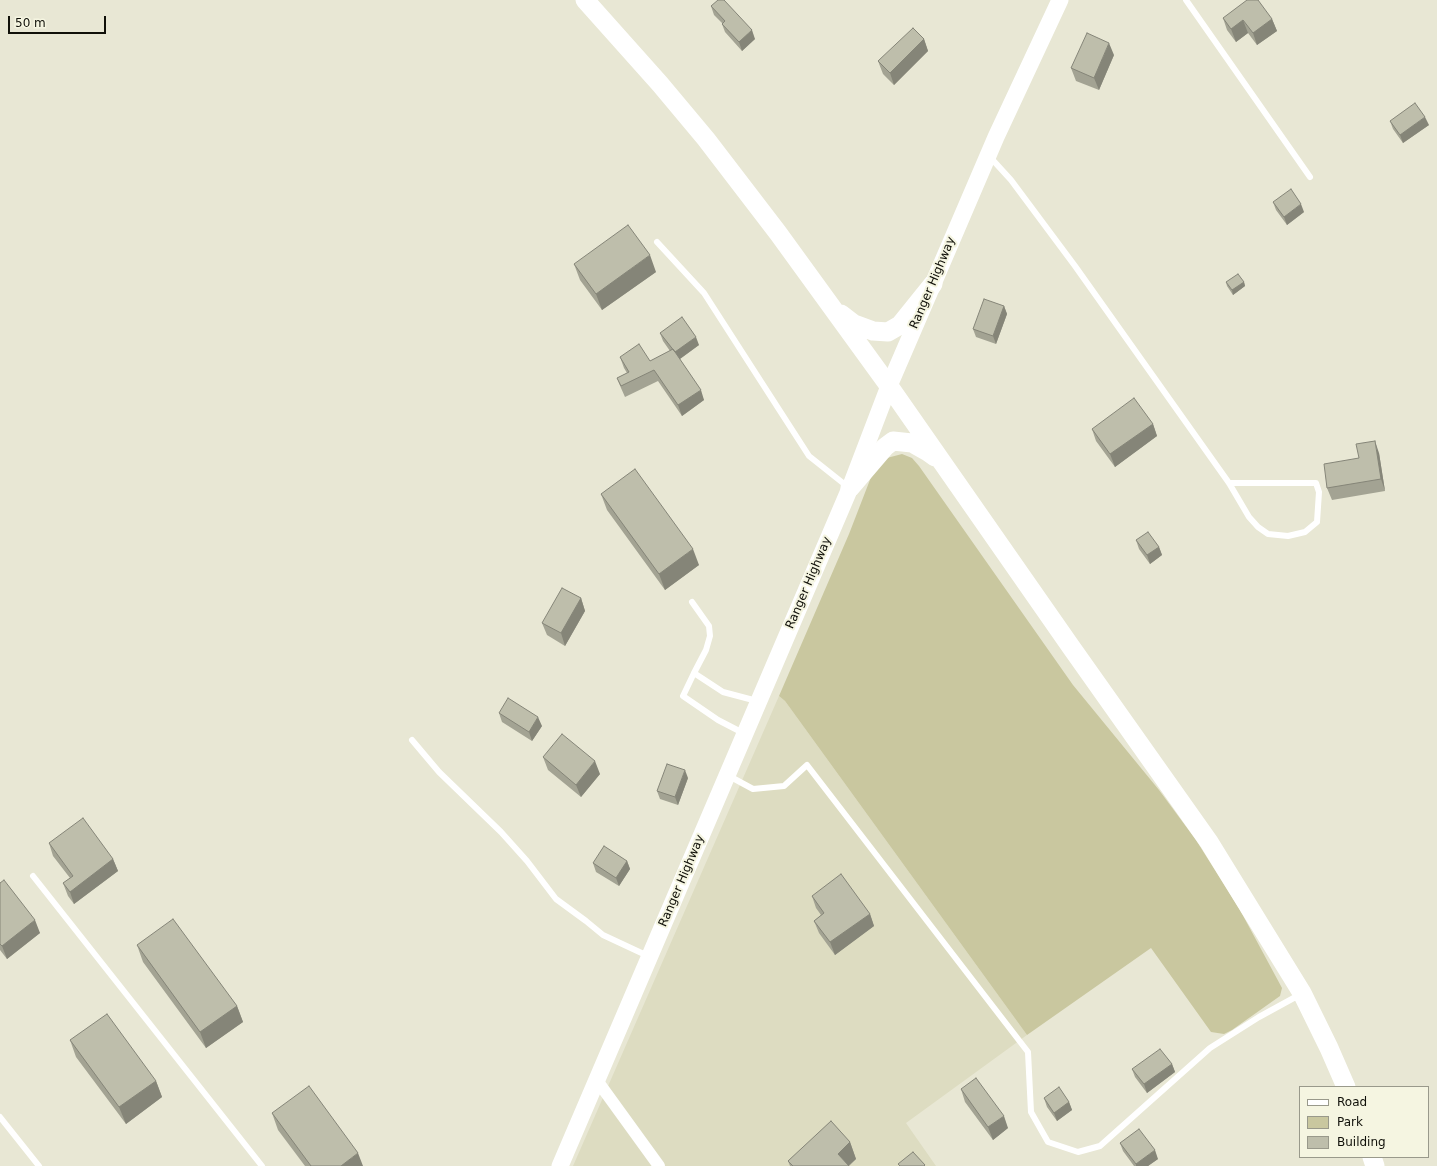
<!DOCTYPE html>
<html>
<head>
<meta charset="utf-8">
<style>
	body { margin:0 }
	#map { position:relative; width:1437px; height:1166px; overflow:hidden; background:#e8e7d4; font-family:"DejaVu Sans",sans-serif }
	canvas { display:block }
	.legend { position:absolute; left:1299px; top:1086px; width:130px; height:72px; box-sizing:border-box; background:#f5f5e1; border:1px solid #99998b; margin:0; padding:5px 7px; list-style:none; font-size:12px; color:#101009 }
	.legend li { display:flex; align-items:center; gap:8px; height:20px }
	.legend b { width:20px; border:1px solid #99998b }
	.scale { position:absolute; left:8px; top:16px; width:98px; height:18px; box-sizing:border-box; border:2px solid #101009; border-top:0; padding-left:5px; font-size:12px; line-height:14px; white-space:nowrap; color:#101009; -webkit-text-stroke:3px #f5f5e1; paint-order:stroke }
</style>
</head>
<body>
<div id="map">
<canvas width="1437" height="1166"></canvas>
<ul class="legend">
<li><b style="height:5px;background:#fff"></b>Road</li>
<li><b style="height:11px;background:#c9c79f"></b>Park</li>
<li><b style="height:11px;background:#bebeab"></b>Building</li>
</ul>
<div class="scale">50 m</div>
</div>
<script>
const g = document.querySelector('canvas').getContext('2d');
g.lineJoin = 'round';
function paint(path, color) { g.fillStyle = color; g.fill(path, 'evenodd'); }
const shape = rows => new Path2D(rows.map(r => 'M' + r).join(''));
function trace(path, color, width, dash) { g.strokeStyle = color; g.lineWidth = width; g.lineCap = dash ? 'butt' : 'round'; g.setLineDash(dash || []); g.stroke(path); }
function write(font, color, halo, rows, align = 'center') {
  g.font = font + ' "DejaVu Sans",sans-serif'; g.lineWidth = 4; g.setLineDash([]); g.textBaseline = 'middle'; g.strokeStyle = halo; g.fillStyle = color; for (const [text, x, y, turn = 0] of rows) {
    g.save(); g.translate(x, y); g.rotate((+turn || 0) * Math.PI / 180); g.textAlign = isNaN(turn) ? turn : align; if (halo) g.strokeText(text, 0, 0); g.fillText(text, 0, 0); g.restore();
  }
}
paint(shape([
	[779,696,785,701,1027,1035,906,1123,936,1166,573,1166]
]), '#dddcc1');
paint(shape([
	[902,454,912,458,919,466,1073,685,1159,790,1196,840,1240,910,1282,988,1280,996,1232,1030,1224,1034,1211,1032,1151,948,1027,1035,785,701,779,696,849,534,873,472,883,459]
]), '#c9c79f');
trace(shape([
	[1186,0,1310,177],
	[990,157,1011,180,1075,266,1229,483,1249,517,1258,527,1268,534,1288,536,1305,532,1317,522,1319,492,1316,483,1229,483],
	[657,242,704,293,809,456,848,487],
	[692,602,709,626,710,636,706,650,694,673,723,692,757,701],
	[694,673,683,696,718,720,745,734],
	[412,740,439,772,501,832,527,861,556,899,586,921,603,935,648,956],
	[729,776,753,789,784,786,807,765,1028,1052,1031,1112,1048,1142,1078,1152,1100,1146,1210,1048,1259,1017,1301,994],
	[33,876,262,1166],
	[0,1117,39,1166]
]), '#fff', 6);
trace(shape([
	[596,1079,659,1166]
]), '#fff', 12);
trace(shape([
	[560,1166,850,488,889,386,933,284,996,137,1060,0]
]), '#fff', 17);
trace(shape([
	[585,0,660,84,706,139,778,233,889,386,1071,647,1209,842,1302,993,1329,1048,1346,1087],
	[841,314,854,324,873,331,888,332,900,325,933,284],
	[850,488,885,447,893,441,912,443,928,452,935,457],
	[1372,1157,1375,1166]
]), '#fff', 19);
paint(shape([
	[711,6,755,39,742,51,725,32,722,24,722,23,714,15],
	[1223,18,1272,19,1277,31,1257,45,1248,33,1236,42,1227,30],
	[924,39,928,51,894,85,883,74,878,61],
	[1114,55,1099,90,1076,81,1071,68],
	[1390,121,1429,125,1403,143,1393,129],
	[1273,202,1304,212,1287,225,1276,210],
	[574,264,656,272,602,310,580,280],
	[1226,282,1244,282,1245,286,1233,295,1227,286],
	[1004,306,1007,314,996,344,976,337,973,329],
	[660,333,699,345,680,359,704,400,682,416,658,381,625,397,621,388,617,378,627,373,624,368,620,357,650,361,670,351,663,341],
	[1153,424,1157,436,1115,467,1096,441,1092,429],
	[1379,453,1385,491,1332,500,1327,488,1359,458],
	[601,494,699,565,665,590,607,510],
	[1136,540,1159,547,1162,555,1150,564,1139,549],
	[581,598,585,611,565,646,547,635,542,623],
	[499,713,542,726,532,741,502,722],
	[543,757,600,774,581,797,548,770],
	[688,778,678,805,660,799,657,791],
	[49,843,113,859,118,871,74,904,68,896,63,883,70,878,53,856],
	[627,861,630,869,619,886,596,872,593,863],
	[0,883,40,933,7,959,0,950],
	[812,896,870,914,874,926,835,955,819,933,814,921,821,915,816,908],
	[137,945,237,1006,243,1022,206,1048,143,962],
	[70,1040,156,1081,162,1097,126,1124,76,1057],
	[1172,1064,1175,1072,1147,1093,1135,1077,1132,1069],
	[961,1089,1008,1128,993,1140,965,1102],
	[1044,1098,1069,1102,1072,1110,1057,1121,1047,1107],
	[272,1113,363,1166,305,1166,278,1130],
	[850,1142,856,1159,849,1166,790,1166,788,1161],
	[1120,1143,1158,1159,1148,1166,1134,1166,1123,1151]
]), '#a3a393');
paint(shape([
	[1272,19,1277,31,1257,45,1253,33],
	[1243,20,1248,33,1236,42,1231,29],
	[752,30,755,39,742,51,739,42],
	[924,39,928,51,894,85,890,73],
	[1109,43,1114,55,1099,90,1094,78],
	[1425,117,1429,125,1403,143,1400,135],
	[1301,204,1304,212,1287,225,1284,217],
	[650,255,656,272,602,310,596,294],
	[1244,282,1245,286,1233,295,1232,290],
	[1004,306,1007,314,996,344,993,336],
	[696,337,699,345,677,361,674,352],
	[701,390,704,400,682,416,678,405],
	[1153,424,1157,436,1115,467,1110,454],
	[1375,441,1379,453,1385,491,1381,479],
	[1159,547,1162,555,1150,564,1147,555],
	[693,549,699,565,665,590,659,574],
	[581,598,585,611,565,646,561,633],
	[538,717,542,726,532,741,529,732],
	[595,761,600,774,581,797,576,785],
	[685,770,688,778,678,805,675,797],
	[113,859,118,871,74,904,70,892],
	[627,861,630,869,619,886,616,878],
	[870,914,874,926,835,955,830,942],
	[35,920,40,933,7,959,2,946],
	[237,1006,243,1022,206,1048,200,1032],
	[1172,1064,1175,1072,1147,1093,1144,1084],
	[156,1081,162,1097,126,1124,119,1107],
	[1069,1102,1072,1110,1057,1121,1054,1113],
	[1004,1116,1008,1128,993,1140,988,1127],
	[850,1142,856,1159,848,1166,838,1154],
	[1155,1150,1158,1159,1148,1166,1136,1166,1136,1164],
	[358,1153,363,1166,341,1166]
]), '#858578');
const building = shape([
	[718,0,724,0,752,30,739,42,722,24,725,21,711,6,718,0],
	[1247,0,1258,0,1272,19,1253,33,1243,20,1231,29,1223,18,1247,0],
	[913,28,924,39,890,73,878,61,913,28],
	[1087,33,1109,43,1094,78,1071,68,1087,33],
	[1415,103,1425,117,1400,135,1390,121,1415,103],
	[1291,189,1301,204,1284,217,1273,202,1291,189],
	[628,225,650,255,596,294,574,264,628,225],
	[1238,274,1244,282,1232,290,1226,282,1238,274],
	[984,299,1004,306,993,336,973,329,984,299],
	[682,317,696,337,675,352,660,333,682,317],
	[639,344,650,361,673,349,701,390,678,405,654,370,621,386,617,378,629,372,620,357,639,344],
	[1134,398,1153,424,1110,454,1092,429,1134,398],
	[1375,441,1381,479,1327,488,1324,464,1359,458,1356,444,1375,441],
	[635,469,693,549,659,574,601,494,635,469],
	[1148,532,1159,547,1147,555,1136,540,1148,532],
	[562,588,581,598,561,633,542,623,562,588],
	[508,698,538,717,529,732,499,713,508,698],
	[562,734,595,761,576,785,543,757,562,734],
	[667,764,685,770,675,797,657,791,667,764],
	[83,818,113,859,70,892,63,883,73,876,49,843,83,818],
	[604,846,627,861,616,878,593,863,604,846],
	[841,874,870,914,830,942,814,921,824,913,812,896,841,874],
	[4,880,35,920,2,946,0,944,0,883,4,880],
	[173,919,237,1006,200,1032,137,945,173,919],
	[107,1014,156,1081,119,1107,70,1040,107,1014],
	[1160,1049,1172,1064,1144,1084,1132,1069,1160,1049],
	[976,1078,1004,1116,988,1127,961,1089,976,1078],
	[309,1086,358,1153,341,1166,311,1166,272,1113,309,1086],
	[1059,1087,1069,1102,1054,1113,1044,1098,1059,1087],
	[831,1121,850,1142,838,1154,849,1166,793,1166,788,1161,831,1121],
	[1139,1129,1155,1150,1136,1164,1120,1143,1139,1129],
	[913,1152,925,1165,924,1166,900,1166,898,1164,913,1152]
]);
paint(building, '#bebeab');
trace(building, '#858578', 1);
write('12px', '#101009', '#f5f5e1', [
	["Ranger Highway",933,283,-67],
	["Ranger Highway",809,583,-67],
	["Ranger Highway",682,881,-67]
]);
</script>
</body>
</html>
